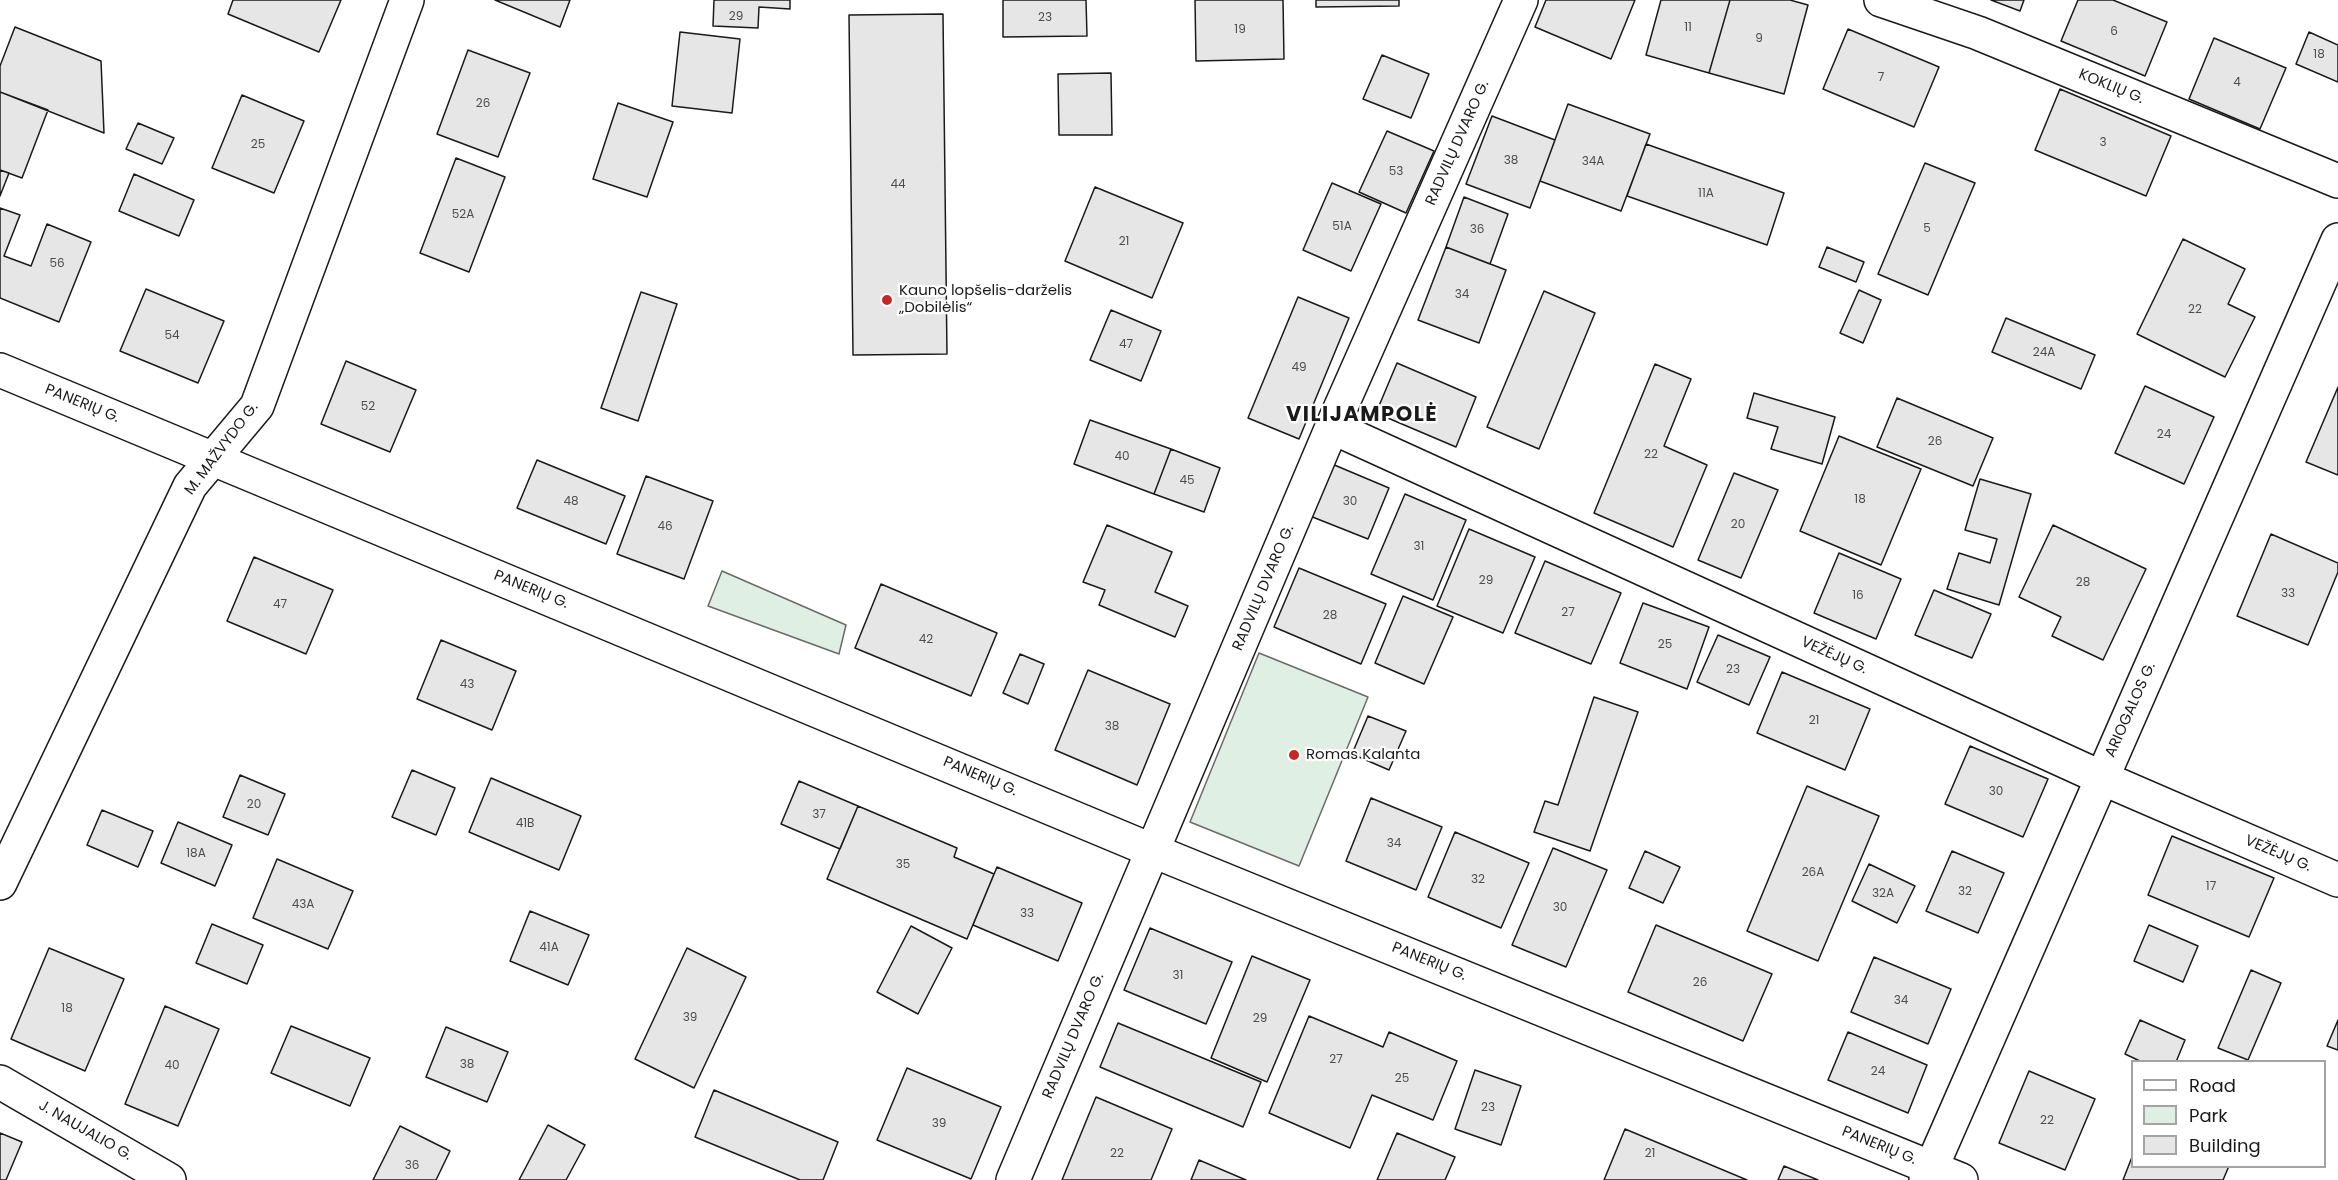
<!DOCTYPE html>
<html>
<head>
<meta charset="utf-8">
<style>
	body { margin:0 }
	#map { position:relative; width:2338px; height:1180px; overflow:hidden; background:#fff; font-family:Poppins,sans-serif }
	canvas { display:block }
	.legend { position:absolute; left:2131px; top:1060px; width:195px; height:108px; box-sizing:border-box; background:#fff; border:2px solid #a3a3a3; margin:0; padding:8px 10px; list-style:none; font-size:18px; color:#1a1a1a }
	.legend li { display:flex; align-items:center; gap:12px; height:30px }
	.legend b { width:30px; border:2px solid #a3a3a3 }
</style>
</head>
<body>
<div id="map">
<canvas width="2338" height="1180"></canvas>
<ul class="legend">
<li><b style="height:8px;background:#fff"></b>Road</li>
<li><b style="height:16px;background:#e0efe3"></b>Park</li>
<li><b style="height:16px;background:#e6e6e6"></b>Building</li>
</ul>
</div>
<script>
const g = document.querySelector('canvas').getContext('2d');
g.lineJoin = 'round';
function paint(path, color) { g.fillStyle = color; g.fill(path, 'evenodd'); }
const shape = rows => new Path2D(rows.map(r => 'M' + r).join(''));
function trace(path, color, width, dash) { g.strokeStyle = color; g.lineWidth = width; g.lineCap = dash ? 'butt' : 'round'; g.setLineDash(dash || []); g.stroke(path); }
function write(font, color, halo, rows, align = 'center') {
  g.font = font + ' Poppins,sans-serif'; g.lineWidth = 4.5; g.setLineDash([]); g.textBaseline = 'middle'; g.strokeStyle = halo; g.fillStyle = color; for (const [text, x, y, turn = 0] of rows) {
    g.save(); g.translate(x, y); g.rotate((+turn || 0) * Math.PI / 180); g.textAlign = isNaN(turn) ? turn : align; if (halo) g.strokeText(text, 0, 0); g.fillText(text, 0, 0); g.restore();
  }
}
const green = shape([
	[722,571,846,625,839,654,708,606,722,571],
	[1259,653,1368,697,1299,866,1190,822,1259,653]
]);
paint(green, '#e0efe3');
trace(green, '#6a6a6a', 1.5);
const building = shape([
	[233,0,341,0,319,52,228,14,233,0],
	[495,0,570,0,560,27,495,0],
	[714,0,790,0,790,9,759,7,758,28,713,26,714,0],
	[1003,0,1086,0,1087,36,1003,37,1003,0],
	[1195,0,1283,0,1284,59,1196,61,1195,0],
	[1316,0,1399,0,1399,6,1316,7,1316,0],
	[1546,0,1635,0,1611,59,1535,27,1546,0],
	[1661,0,1730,0,1709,73,1646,55,1661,0],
	[1730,0,1790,0,1808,5,1784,94,1709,73,1730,0],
	[1991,0,2024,0,2020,11,1991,0],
	[2078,0,2113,0,2167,22,2145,76,2061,41,2078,0],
	[943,14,947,354,853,355,849,15,943,14],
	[15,27,101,61,104,133,0,92,0,66,15,27],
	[1848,29,1939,67,1914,127,1823,89,1848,29],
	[680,32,740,39,732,113,672,106,680,32],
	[2309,32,2338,45,2338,82,2296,64,2309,32],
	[2214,38,2286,68,2260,129,2189,99,2214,38],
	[468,50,530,73,498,157,437,134,468,50],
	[1382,55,1429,74,1411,118,1363,99,1382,55],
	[1111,73,1112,135,1059,135,1058,74,1111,73],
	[2060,89,2171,136,2146,196,2035,150,2060,89],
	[0,92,48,110,22,178,0,170,0,92],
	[242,95,304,121,274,193,212,168,242,95],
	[618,103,673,122,647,197,593,179,618,103],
	[1568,104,1650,134,1621,211,1540,181,1568,104],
	[1492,116,1555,140,1530,208,1466,184,1492,116],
	[138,123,174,138,162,164,126,149,138,123],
	[1387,131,1434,151,1406,213,1359,192,1387,131],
	[1646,144,1784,193,1767,245,1627,196,1646,144],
	[456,158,505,177,469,272,420,253,456,158],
	[1925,163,1975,183,1928,295,1878,274,1925,163],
	[0,170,9,173,0,196,0,170],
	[134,174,194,200,179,236,119,211,134,174],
	[1332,183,1381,204,1351,271,1303,250,1332,183],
	[1095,187,1183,223,1152,298,1065,261,1095,187],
	[1464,197,1508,214,1490,264,1446,247,1464,197],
	[0,208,20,215,4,256,31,266,47,224,91,242,59,322,0,298,0,208],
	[2183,239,2245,269,2228,304,2255,317,2225,377,2137,334,2183,239],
	[1446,247,1506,270,1479,343,1418,320,1446,247],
	[1827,247,1864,262,1856,282,1819,267,1827,247],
	[146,289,224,321,198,383,120,351,146,289],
	[1859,290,1881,300,1863,343,1840,333,1859,290],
	[1544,291,1595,313,1539,449,1487,427,1544,291],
	[641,292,677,304,638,421,601,408,641,292],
	[1298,297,1349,318,1299,439,1248,418,1298,297],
	[1111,310,1161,331,1141,381,1090,360,1111,310],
	[2006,318,2095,355,2081,389,1992,352,2006,318],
	[346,361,416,390,390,452,321,424,346,361],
	[1397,363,1476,397,1456,447,1376,413,1397,363],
	[1655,364,1691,379,1664,446,1707,465,1673,547,1594,513,1655,364],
	[2145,386,2214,417,2184,484,2115,453,2145,386],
	[2338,387,2338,475,2306,462,2338,387],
	[1754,393,1835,417,1822,464,1771,449,1778,427,1747,418,1754,393],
	[1897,398,1993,438,1973,486,1877,447,1897,398],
	[1090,420,1171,449,1154,494,1074,464,1090,420],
	[1839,436,1921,469,1881,565,1800,531,1839,436],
	[1171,449,1220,468,1204,512,1154,494,1171,449],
	[537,460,625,496,606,544,517,508,537,460],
	[1332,464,1389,488,1368,539,1310,516,1332,464],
	[1734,473,1778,490,1741,578,1698,560,1734,473],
	[646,476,713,501,684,579,617,554,646,476],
	[1980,479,2031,494,1999,605,1947,589,1959,553,1990,563,1997,539,1965,530,1980,479],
	[1405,494,1466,520,1433,600,1371,574,1405,494],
	[1107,525,1172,552,1155,592,1188,606,1175,637,1099,605,1105,590,1083,582,1107,525],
	[2053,525,2146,569,2103,660,2052,636,2061,617,2019,597,2053,525],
	[1469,529,1535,557,1503,633,1437,606,1469,529],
	[2271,534,2338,563,2338,572,2308,645,2237,616,2271,534],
	[1839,553,1901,579,1876,639,1814,613,1839,553],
	[254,557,333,590,306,654,227,621,254,557],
	[1545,561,1621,593,1591,664,1515,633,1545,561],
	[1299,568,1386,604,1361,664,1274,627,1299,568],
	[881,584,997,633,971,696,855,648,881,584],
	[1934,590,1991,614,1972,658,1915,635,1934,590],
	[1403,596,1453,617,1424,684,1375,663,1403,596],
	[1643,603,1709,627,1687,689,1620,663,1643,603],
	[1718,635,1770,657,1749,705,1697,682,1718,635],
	[441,640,516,671,492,730,417,699,441,640],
	[1020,654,1044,664,1028,704,1003,693,1020,654],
	[1088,670,1170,704,1137,785,1055,750,1088,670],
	[1782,672,1870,709,1845,770,1757,733,1782,672],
	[1594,697,1638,712,1590,851,1534,832,1545,801,1558,805,1594,697],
	[1368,716,1406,731,1389,770,1352,754,1368,716],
	[1970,746,2048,779,2023,837,1945,804,1970,746],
	[412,770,455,788,436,835,392,817,412,770],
	[240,775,285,794,268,835,223,817,240,775],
	[491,778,581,816,559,870,469,832,491,778],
	[799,781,858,806,840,849,781,824,799,781],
	[1807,786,1879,816,1818,961,1747,931,1807,786],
	[1371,798,1442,827,1416,890,1346,861,1371,798],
	[858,806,957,848,954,857,994,874,967,939,827,879,858,806],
	[102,810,153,831,138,867,87,845,102,810],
	[178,822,232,845,215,886,161,863,178,822],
	[1455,832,1529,863,1501,928,1428,897,1455,832],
	[2172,836,2274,878,2249,937,2148,895,2172,836],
	[1553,848,1607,870,1566,967,1512,945,1553,848],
	[1645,851,1680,867,1663,903,1629,888,1645,851],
	[1952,851,2004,873,1978,933,1926,911,1952,851],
	[277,859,353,891,328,949,253,918,277,859],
	[1869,864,1915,886,1897,923,1852,901,1869,864],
	[997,867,1082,903,1058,961,973,925,997,867],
	[530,911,589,935,568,985,510,961,530,911],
	[212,924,263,945,247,984,196,963,212,924],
	[1656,925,1772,974,1743,1041,1628,992,1656,925],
	[2149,925,2198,946,2183,982,2134,961,2149,925],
	[911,926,952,948,918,1014,877,992,911,926],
	[1150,928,1232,962,1206,1024,1124,990,1150,928],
	[49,948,124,979,85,1071,11,1039,49,948],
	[687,948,746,977,694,1088,635,1059,687,948],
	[1252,956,1310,980,1267,1082,1211,1058,1252,956],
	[1874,957,1951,989,1928,1044,1851,1012,1874,957],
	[2251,970,2281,983,2248,1060,2218,1048,2251,970],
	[165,1006,219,1029,178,1126,125,1104,165,1006],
	[1309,1016,1383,1047,1389,1032,1457,1061,1433,1120,1372,1095,1350,1148,1269,1113,1309,1016],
	[2140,1020,2185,1040,2176,1062,2142,1062,2125,1054,2140,1020],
	[2338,1020,2338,1050,2327,1046,2338,1020],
	[1118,1023,1261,1082,1243,1127,1100,1067,1118,1023],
	[291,1026,370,1058,350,1106,271,1073,291,1026],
	[446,1027,508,1052,487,1102,426,1077,446,1027],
	[1848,1032,1927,1065,1908,1113,1828,1080,1848,1032],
	[907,1068,1001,1107,971,1179,877,1140,907,1068],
	[1475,1070,1521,1086,1501,1145,1455,1129,1475,1070],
	[2029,1071,2095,1099,2065,1170,1999,1143,2029,1071],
	[714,1090,838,1142,823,1180,800,1180,695,1137,714,1090],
	[1096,1097,1172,1129,1151,1180,1062,1180,1096,1097],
	[548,1125,585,1145,566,1180,519,1180,548,1125],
	[400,1126,450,1151,436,1180,373,1180,400,1126],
	[1625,1129,1747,1180,1604,1180,1625,1129],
	[0,1133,22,1142,6,1180,0,1180,0,1133],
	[1397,1133,1455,1157,1445,1180,1377,1180,1397,1133],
	[2132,1157,2132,1166,2229,1166,2223,1180,2123,1180,2132,1157],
	[1199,1160,1246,1180,1191,1180,1199,1160],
	[1784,1166,1818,1180,1778,1180,1784,1166]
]);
paint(building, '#e6e6e6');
trace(building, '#1a1a1a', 1.5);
const minor = shape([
	[1881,0,1978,33,2338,181],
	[0,370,1151,850,1961,1180],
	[1332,427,2102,778,2338,880],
	[0,883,190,486,257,406,407,0],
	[0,1082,169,1180],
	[1013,1180,1332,427,1521,0],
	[1926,1180,2338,240]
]);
trace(minor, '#1a1a1a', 36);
trace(minor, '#fff', 33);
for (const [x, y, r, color] of [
	[887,300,6,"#c62828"],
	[1294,755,6,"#c62828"]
]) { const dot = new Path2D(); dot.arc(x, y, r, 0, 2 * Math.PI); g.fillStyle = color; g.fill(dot); trace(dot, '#fff', 2); }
write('12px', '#4d4d4d', null, [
	["29",736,17],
	["23",1045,18],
	["11",1688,28],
	["19",1240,30],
	["6",2114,32],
	["9",1759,39],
	["18",2319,55],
	["7",1881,78],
	["4",2237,83],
	["26",483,104],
	["3",2103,143],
	["25",258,145],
	["38",1511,161],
	["34A",1593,162],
	["53",1396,172],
	["44",898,185],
	["11A",1706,194],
	["52A",463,215],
	["51A",1342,227],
	["5",1927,229],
	["36",1477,230],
	["21",1124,242],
	["56",57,264],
	["34",1462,295],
	["22",2195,310],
	["54",172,336],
	["47",1126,345],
	["24A",2044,353],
	["49",1299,368],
	["52",368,407],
	["24",2164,435],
	["26",1935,442],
	["22",1651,455],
	["40",1122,457],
	["45",1187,481],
	["18",1860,500],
	["48",571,502],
	["30",1350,502],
	["20",1738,525],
	["46",665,527],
	["31",1419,547],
	["29",1486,581],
	["28",2083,583],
	["33",2288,594],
	["16",1858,596],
	["47",280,605],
	["27",1568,613],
	["28",1330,616],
	["42",926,640],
	["25",1665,645],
	["23",1733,670],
	["43",467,685],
	["21",1814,721],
	["38",1112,727],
	["30",1996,792],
	["20",254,805],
	["37",819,815],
	["41B",525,824],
	["34",1394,844],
	["18A",196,854],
	["35",903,865],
	["26A",1813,873],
	["32",1478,880],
	["17",2211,887],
	["32",1965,892],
	["32A",1883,894],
	["43A",303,905],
	["30",1560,908],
	["33",1027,914],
	["41A",549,948],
	["31",1178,976],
	["26",1700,983],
	["34",1901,1001],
	["18",67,1009],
	["39",690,1018],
	["29",1260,1019],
	["27",1336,1060],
	["38",467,1065],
	["40",172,1066],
	["24",1878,1072],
	["25",1402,1079],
	["23",1488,1108],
	["22",2047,1121],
	["39",939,1124],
	["22",1117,1154],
	["21",1650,1154],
	["36",412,1166]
]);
write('15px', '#1a1a1a', '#fff', [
	["KOKLIŲ G.",2111,87,22],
	["RADVILŲ DVARO G.",1458,143,-66],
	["PANERIŲ G.",82,404,22],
	["M. MAŽVYDO G.",222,449,-53],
	["RADVILŲ DVARO G.",1264,588,-67],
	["PANERIŲ G.",531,590,22],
	["VEŽĖJŲ G.",1834,656,24],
	["ARIOGALOS G.",2131,710,-66],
	["PANERIŲ G.",980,777,23],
	["VEŽĖJŲ G.",2278,854,23],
	["PANERIŲ G.",1429,962,22],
	["RADVILŲ DVARO G.",1074,1036,-67],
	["J. NAUJALIO G.",85,1131,30],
	["PANERIŲ G.",1879,1146,22]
]);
write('15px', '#1a1a1a', '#fff', [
	["Kauno lopšelis-darželis",899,291],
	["„Dobilėlis“",899,308],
	["Romas Kalanta",1306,755]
], 'left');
g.letterSpacing = '1.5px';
write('bold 21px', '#1a1a1a', '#fff', [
	["VILIJAMPOLĖ",1362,416]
]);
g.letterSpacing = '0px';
</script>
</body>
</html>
